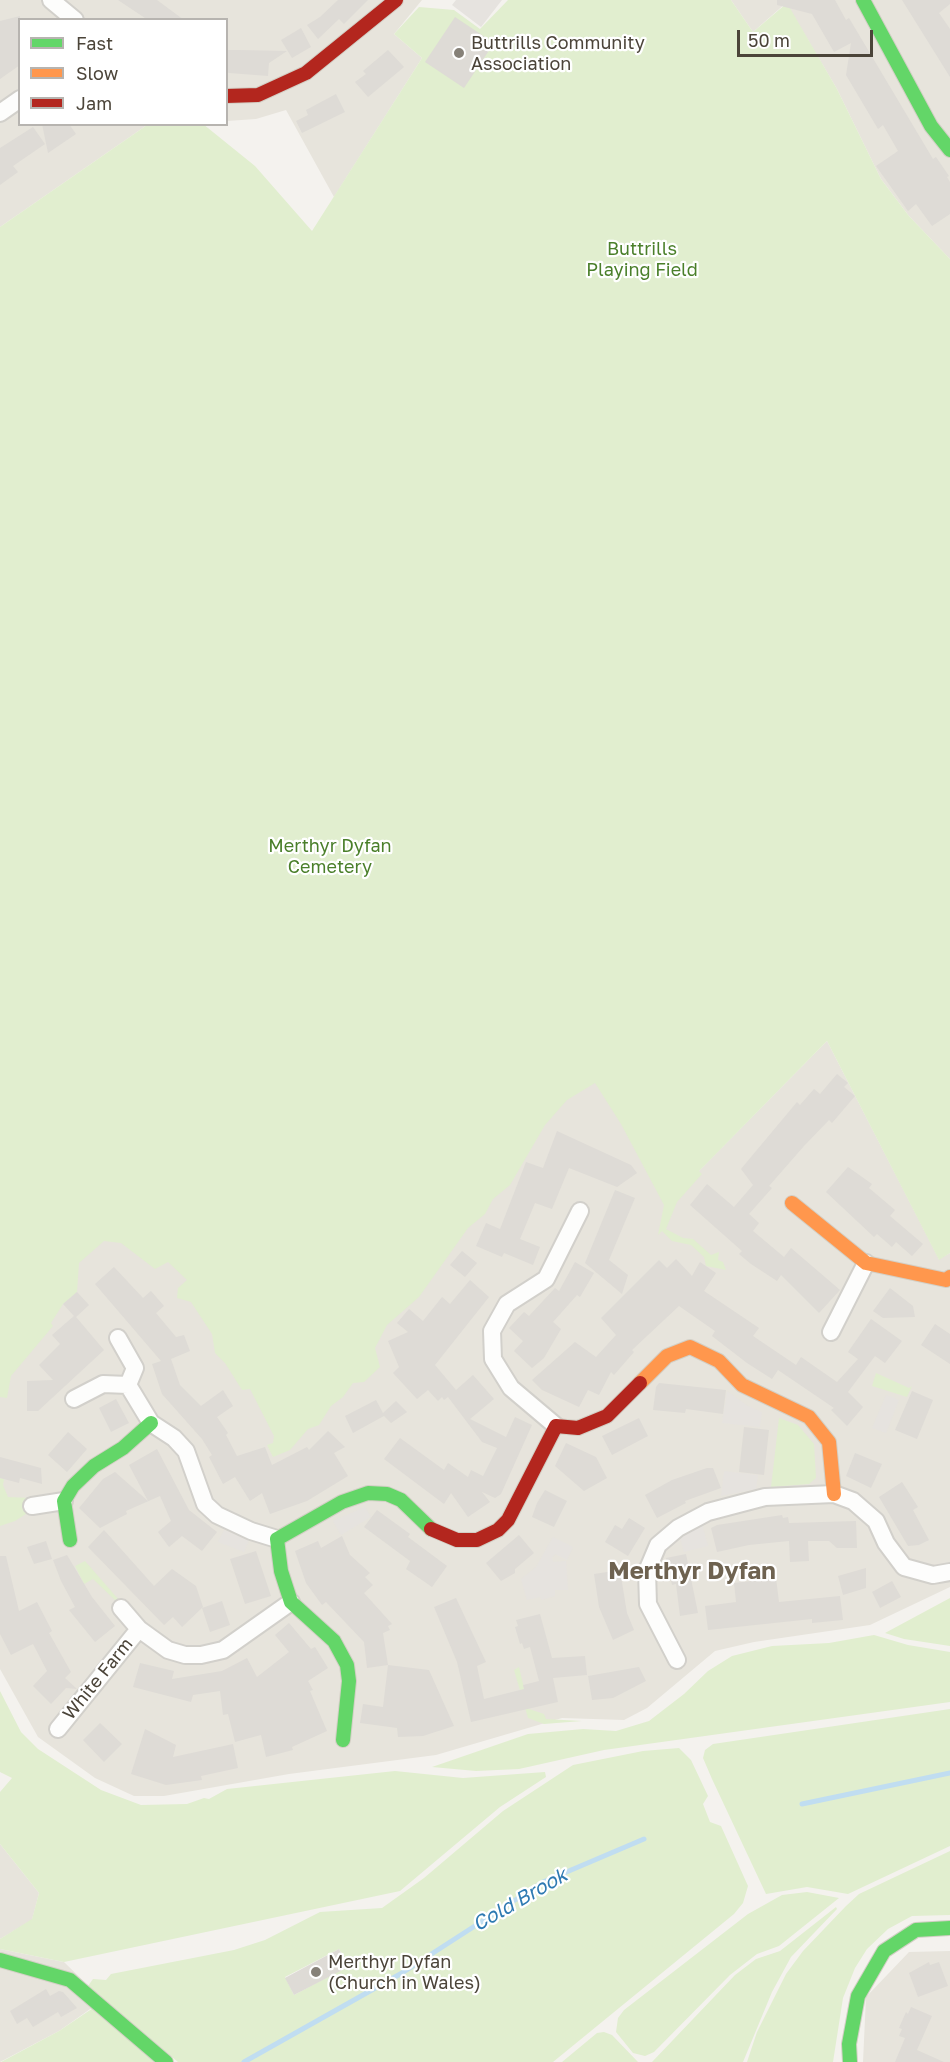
<!DOCTYPE html>
<html>
<head>
<meta charset="utf-8">
<style>
	body { margin:0 }
	#map { position:relative; width:950px; height:2062px; overflow:hidden; background:#f4f2ee; font-family:"Golos Text",sans-serif }
	canvas { display:block }
	.legend { position:absolute; left:18px; top:18px; width:210px; height:108px; box-sizing:border-box; background:#fff; border:2px solid #b7b4b0; margin:0; padding:8px 10px; list-style:none; font-size:18px; color:#4b4439 }
	.legend li { display:flex; align-items:center; gap:12px; height:30px }
	.legend b { width:30px; border:2px solid #b7b4b0 }
	.scale { position:absolute; left:737px; top:30px; width:136px; height:27px; box-sizing:border-box; border:3px solid #4b4439; border-top:0; padding-left:8px; font-size:18px; line-height:21px; white-space:nowrap; color:#4b4439; -webkit-text-stroke:4px #fff; paint-order:stroke }
</style>
</head>
<body>
<div id="map">
<canvas width="950" height="2062"></canvas>
<ul class="legend">
<li><b style="height:8px;background:#63d668"></b>Fast</li>
<li><b style="height:8px;background:#ff974d"></b>Slow</li>
<li><b style="height:8px;background:#b3261e"></b>Jam</li>
</ul>
<div class="scale">50 m</div>
</div>
<script>
const g = document.querySelector('canvas').getContext('2d');
g.lineJoin = 'round';
function paint(path, color) { g.fillStyle = color; g.fill(path, 'evenodd'); }
const shape = rows => new Path2D(rows.map(r => 'M' + r).join(''));
function trace(path, color, width, dash) { g.strokeStyle = color; g.lineWidth = width; g.lineCap = dash ? 'butt' : 'round'; g.setLineDash(dash || []); g.stroke(path); }
function write(font, color, halo, rows, align = 'center') {
  g.font = font + ' "Golos Text",sans-serif'; g.lineWidth = 4.5; g.setLineDash([]); g.textBaseline = 'middle'; g.strokeStyle = halo; g.fillStyle = color; for (const [text, x, y, turn = 0] of rows) {
    g.save(); g.translate(x, y); g.rotate((+turn || 0) * Math.PI / 180); g.textAlign = isNaN(turn) ? turn : align; if (halo) g.strokeText(text, 0, 0); g.fillText(text, 0, 0); g.restore();
  }
}
paint(shape([
	[0,0,422,0,394,34,422,58,334,197,286,110,256,119,227,121,226,20,20,20,20,124,147,125,0,227],
	[731,0,950,0,950,259,909,216,881,179,837,89,786,3,753,32],
	[827,1041,939,1259,950,1253,950,1587,870,1625,754,1642,715,1651,647,1708,624,1720,562,1718,436,1755,289,1774,164,1796,134,1796,95,1778,38,1737,0,1669,0,1362,102,1228,124,1230,198,1272,283,1435,575,1079,605,1064,681,1189],
	[0,1844,39,1893,32,1920,0,1939],
	[0,1949,64,1962,103,2000,59,2031,0,2062],
	[950,1951,950,2062,863,2062,866,1997,909,1952]
]), '#e7e4dc');
paint(shape([
	[508,0,731,0,753,32,787,3,837,89,881,179,909,216,950,259,950,1253,939,1260,827,1041,709,1161,699,1171,702,1174,677,1202,666,1229,683,1238,693,1239,711,1255,719,1252,718,1260,723,1262,726,1270,706,1266,704,1257,691,1245,672,1241,662,1231,658,1235,664,1205,621,1124,595,1083,567,1100,545,1125,510,1185,493,1199,485,1214,468,1228,419,1297,387,1325,375,1348,380,1367,364,1382,353,1383,343,1397,331,1406,319,1425,308,1429,290,1450,273,1457,267,1445,273,1443,274,1436,250,1389,242,1390,225,1363,215,1353,212,1334,191,1302,177,1298,178,1288,187,1280,168,1262,155,1269,121,1243,104,1241,79,1263,77,1292,63,1304,51,1323,53,1326,11,1376,7,1398,0,1397,0,227,147,125,203,124,255,166,312,231,422,58,394,34,419,7,454,10,480,29],
	[876,1373,909,1388,912,1386,907,1397,872,1386],
	[779,1418,798,1425,814,1444,816,1478,809,1484,771,1487],
	[0,1478,4,1479,3,1485,8,1497,31,1498,29,1512,15,1521,0,1526],
	[85,1561,119,1600,117,1602,93,1579,84,1584,75,1566],
	[950,1598,950,1646,904,1639,885,1633],
	[874,1635,908,1645,950,1652,950,1702,604,1750,519,1769,476,1771,432,1767,528,1734,583,1729,616,1731,649,1721,684,1694,708,1671,732,1656,772,1646,829,1643],
	[519,1667,529,1709,544,1714,546,1719,582,1721,544,1724,528,1718,514,1670],
	[0,1691,21,1732,38,1749,101,1790,141,1805,187,1804,204,1798,209,1799,227,1789,395,1771,463,1778,545,1772,546,1777,500,1807,400,1891,64,1962,0,1949,0,1939,32,1919,39,1893,0,1844,0,1792,12,1778,0,1772],
	[950,1709,950,1846,848,1894,807,1887,766,1894,712,1779,703,1758,705,1750,713,1744],
	[679,1748,691,1760,708,1796,703,1804,710,1822,721,1826,748,1886,743,1903,734,1914,553,2062,178,2062,88,1986,93,1979,106,1980,111,1974,234,1950,265,1940,320,1912,382,1908,424,1878,503,1811,573,1765,643,1751],
	[339,1949,348,1966,294,1995,285,1977],
	[950,1851,950,1915,912,1916,888,1929,867,1949,855,1968,843,1998,833,2062,747,2062,757,2032,786,1974,803,1951,846,1906,859,1894],
	[807,1892,839,1898,779,1946,757,1954,730,1975,654,2052,645,2056,633,2053,616,2032,618,2018,624,2010,748,1914,782,1895],
	[836,1907,837,1909,791,1957,772,1992,743,2062,652,2062,735,1975,756,1959,780,1951],
	[96,2006,158,2062,1,2062,59,2031],
	[604,2032,612,2035,638,2062,562,2062,597,2033]
]), '#e1eecf');
paint(shape([
	[456,0,502,0,481,27,452,5],
	[727,1391,748,1406,762,1412,760,1427,722,1423],
	[886,1395,899,1400,886,1433,872,1428],
	[724,1471,758,1475,756,1489,721,1496],
	[365,1507,371,1517,341,1535,333,1521],
	[702,1524,708,1546,684,1552,680,1538],
	[224,1530,249,1540,244,1552,218,1542],
	[553,1537,573,1547,567,1560,555,1554,552,1558,553,1562,566,1561,568,1590,555,1590,555,1596,541,1600,540,1597,527,1600,521,1579,536,1567]
]), '#e6e3df');
trace(shape([
	[802,1804,950,1773],
	[244,2062,402,1973,543,1882,644,1839]
]), '#c0ddf1', 5);
paint(shape([
	[118,0,157,0,184,20,148,20],
	[338,0,368,0,344,24,339,19,318,39,307,25,320,17],
	[777,0,835,0,846,20,849,18,933,159,936,157,949,176,947,177,950,182,950,214,932,226,916,204,908,211,876,166,898,151,883,125,878,129,846,75,851,43,834,52,812,14,777,5],
	[902,0,950,0,950,4,939,13,950,29,950,77],
	[20,16,20,65,0,79,0,21],
	[455,17,494,43,464,88,425,62],
	[301,28,311,47,292,58,281,40],
	[226,50,240,50,287,51,269,63,268,76,229,73,226,71],
	[388,50,404,67,368,97,355,82,366,74,363,71],
	[336,94,345,112,302,133,296,121,308,115,306,110],
	[42,124,69,124,76,134,48,153],
	[33,127,45,144,13,166,18,172,0,185,0,148],
	[837,1074,848,1083,844,1087,855,1096,832,1123,829,1120,804,1146,769,1186,772,1188,749,1214,759,1223,753,1231,784,1257,791,1248,840,1290,819,1313,781,1275,777,1281,751,1264,739,1254,742,1251,690,1205,707,1184,734,1207,753,1185,741,1169,797,1102,800,1105,814,1089,820,1094],
	[557,1131,631,1165,637,1173,617,1187,569,1168,552,1209,535,1203,520,1239,540,1247,533,1265,504,1253,502,1257,476,1246,486,1223,500,1229,526,1162,543,1168],
	[848,1167,872,1184,869,1188,895,1210,890,1216,923,1244,912,1256,896,1242,892,1247,877,1234,874,1237,826,1192],
	[615,1190,635,1198,609,1260,628,1275,622,1294,585,1263],
	[462,1251,477,1263,465,1277,450,1265],
	[676,1259,692,1276,700,1262,716,1273,704,1291,759,1328,753,1336,796,1365,801,1357,837,1382,858,1359,848,1352,871,1319,902,1341,885,1363,875,1356,848,1392,863,1407,847,1426,831,1410,834,1408,778,1370,772,1379,747,1363,712,1336,715,1331,679,1306,632,1350,634,1352,614,1375,611,1372,599,1395,588,1390,579,1407,542,1390,532,1380,575,1342,596,1357,616,1335,601,1318,659,1260,667,1268],
	[575,1262,594,1273,580,1297,577,1295,553,1322,561,1329,544,1358,532,1368,514,1351,523,1341,509,1328,524,1312,529,1316,555,1288,559,1291],
	[114,1267,143,1298,151,1291,164,1306,156,1313,176,1337,184,1335,190,1351,171,1359,180,1385,201,1406,223,1390,233,1406,217,1417,228,1433,226,1435,237,1456,265,1447,272,1465,307,1447,309,1450,328,1431,345,1447,334,1453,348,1476,307,1501,270,1514,262,1493,250,1501,235,1477,223,1484,209,1457,212,1455,202,1439,162,1394,152,1364,161,1361,95,1284],
	[470,1280,489,1297,435,1365,456,1390,473,1375,494,1399,470,1419,506,1437,515,1417,532,1425,501,1494,495,1498,482,1492,490,1502,468,1517,451,1493,444,1504,384,1459,400,1438,444,1470,448,1463,468,1477,471,1470,483,1476,497,1448,482,1442,448,1397,444,1400,442,1397,438,1401,428,1390,417,1399,393,1373,399,1367,388,1341,408,1332,397,1323,409,1309,423,1321,442,1297,450,1304],
	[890,1288,913,1306,915,1317,883,1318,873,1311],
	[77,1292,89,1305,76,1317,104,1350,38,1411,27,1411,27,1381,53,1380,39,1365,60,1344,52,1335,74,1316,63,1304],
	[935,1324,950,1334,950,1364,921,1345],
	[659,1383,726,1390,723,1414,686,1409,685,1413,653,1410,656,1387],
	[912,1391,933,1400,917,1439,895,1430],
	[116,1399,129,1423,111,1432,99,1408],
	[376,1400,383,1413,396,1401,407,1412,391,1423,384,1416,353,1433,345,1416],
	[639,1418,648,1436,612,1455,602,1436],
	[744,1427,769,1430,764,1475,739,1472],
	[68,1432,87,1449,67,1472,48,1455],
	[566,1443,596,1457,607,1478,584,1491,555,1466],
	[157,1449,189,1510,217,1532,202,1551,182,1536,169,1547,158,1532,171,1521,160,1496,126,1511,127,1514,100,1528,79,1508,103,1479,115,1472,148,1501,129,1465],
	[855,1453,882,1464,871,1488,846,1476],
	[0,1457,41,1468,42,1484,20,1478,19,1483,0,1478],
	[707,1468,713,1468,721,1488,685,1501,686,1503,657,1518,645,1495,672,1480],
	[902,1482,918,1507,913,1510,929,1540,919,1545,908,1546,879,1497],
	[545,1490,567,1501,554,1527,532,1517,537,1503],
	[377,1510,410,1534,408,1537,447,1566,432,1587,406,1569,410,1561,364,1527],
	[782,1515,783,1518,788,1517,789,1523,856,1521,857,1548,837,1548,829,1541,808,1541,809,1561,790,1562,789,1541,749,1545,717,1552,711,1528,717,1525],
	[629,1518,645,1528,628,1556,605,1542,615,1525,622,1529],
	[104,1530,154,1586,172,1569,196,1586,203,1607,182,1627,173,1617,164,1625,88,1547],
	[519,1535,534,1553,515,1569,515,1573,501,1581,486,1563],
	[342,1536,350,1555,370,1573,365,1577,373,1585,364,1593,392,1624,388,1626,390,1630,383,1633,388,1665,429,1670,454,1726,423,1736,398,1737,397,1728,360,1723,363,1704,383,1707,388,1665,367,1668,364,1642,326,1602,322,1605,306,1583,295,1551,318,1541,321,1548],
	[46,1541,52,1559,34,1564,27,1547],
	[256,1551,271,1596,245,1604,230,1559],
	[686,1554,698,1613,680,1616,676,1584,672,1585,666,1558],
	[67,1555,92,1597,115,1626,95,1642,69,1610,75,1607,61,1581,53,1560],
	[0,1556,6,1556,19,1611,37,1602,52,1631,49,1633,71,1672,65,1678,77,1689,66,1688,51,1704,33,1686,47,1671,33,1644,11,1655,0,1634],
	[866,1568,866,1588,843,1595,838,1576],
	[620,1570,627,1613,634,1630,613,1640,599,1607,594,1574],
	[776,1578,779,1602,840,1596,843,1620,812,1623,812,1619,708,1630,705,1606,736,1602,734,1583],
	[892,1581,901,1597,880,1608,872,1592],
	[456,1598,486,1662,477,1666,484,1699,524,1689,523,1685,539,1681,530,1647,524,1649,522,1643,520,1644,515,1627,518,1626,516,1620,540,1614,552,1658,585,1656,587,1675,553,1678,558,1702,471,1722,457,1662,434,1607],
	[222,1601,230,1625,210,1632,202,1608],
	[289,1623,311,1649,315,1647,328,1668,308,1681,313,1690,310,1691,327,1731,292,1747,293,1750,266,1757,261,1735,235,1742,228,1714,223,1715,220,1691,193,1695,191,1702,133,1687,140,1663,174,1671,172,1679,222,1671,247,1658,257,1677,289,1652,275,1635],
	[639,1667,646,1681,613,1698,592,1700,588,1676],
	[100,1723,122,1744,104,1762,83,1740],
	[145,1729,176,1745,173,1757,233,1744,238,1768,201,1776,202,1780,166,1785,131,1774],
	[339,1949,348,1967,294,1995,285,1978],
	[929,1962,930,1965,939,1962,948,1986,918,1997,909,1973],
	[46,1989,50,1996,59,1991,63,1992,77,2008,61,2017,58,2012,33,2027,27,2018,17,2024,10,2011],
	[911,2007,932,2016,917,2050,944,2062,895,2062,905,2038,899,2036,902,2029,899,2028,906,2012,908,2014]
]), '#dedbd6');
const street = shape([
	[51,0,75,20],
	[0,113,20,99],
	[831,1332,866,1263],
	[118,1338,135,1368,128,1385,151,1423,174,1438,186,1451,205,1504,217,1515,251,1531,277,1539],
	[74,1399,103,1384,128,1385],
	[556,1426,511,1388,493,1359,492,1331,507,1304,546,1279,580,1211],
	[32,1506,64,1501],
	[121,1608,139,1629,168,1650,185,1655,201,1655,223,1650,291,1602],
	[677,1660,648,1604,647,1571,658,1545,678,1528,708,1512,765,1497,834,1494,853,1501,876,1521,886,1543,904,1567,933,1575,950,1572],
	[58,1729,139,1629]
]);
const fast = shape([
	[863,0,931,126,950,150],
	[70,1540,64,1501,73,1486,94,1466,123,1448,151,1423],
	[343,1740,349,1681,347,1665,334,1641,291,1602,281,1571,277,1539,342,1502,368,1493,387,1494,401,1500,431,1529],
	[0,1960,70,1980,166,2062],
	[850,2062,849,2044,858,1996,884,1951,916,1930,950,1928]
]);
const slow = shape([
	[792,1203,866,1263,946,1280,950,1277],
	[640,1383,667,1356,690,1347,719,1361,742,1385,809,1417,829,1442,834,1494]
]);
const jam = shape([
	[226,96,258,95,306,73,396,0],
	[431,1529,457,1540,477,1540,498,1530,508,1520,556,1426,578,1428,607,1416,640,1383]
]);
trace(street, '#d2d0cb', 20);
trace(fast, '#d3cfc5', 16);
trace(slow, '#d3cfc5', 16);
trace(jam, '#d3cfc5', 16);
trace(street, '#fdfdfc', 16);
trace(fast, '#63d668', 14);
trace(slow, '#ff974d', 14);
trace(jam, '#b3261e', 14);
for (const [x, y, r, color] of [
	[459,53,6,"#868178"],
	[316,1972,6,"#868178"]
]) { const dot = new Path2D(); dot.arc(x, y, r, 0, 2 * Math.PI); g.fillStyle = color; g.fill(dot); trace(dot, '#fff', 2); }
write('18px', '#4b4439', '#fff', [
	["Buttrills Community",471,43],
	["Association",471,64],
	["Merthyr Dyfan",328,1962],
	["(Church in Wales)",328,1983]
], 'left');
write('18px', '#4a7f2a', '#fff', [
	["Buttrills",642,249],
	["Playing Field",642,270],
	["Merthyr Dyfan",330,846],
	["Cemetery",330,867]
]);
write('18px', '#4b4439', '#fff', [
	["White Farm",98,1679,-51]
]);
write('italic 20px', '#2e7ab2', '#fff', [
	["Cold Brook",520,1900,-30]
]);
write('bold 24px', '#6e6250', '#fff', [
	["Merthyr Dyfan",692,1571]
]);
</script>
</body>
</html>
